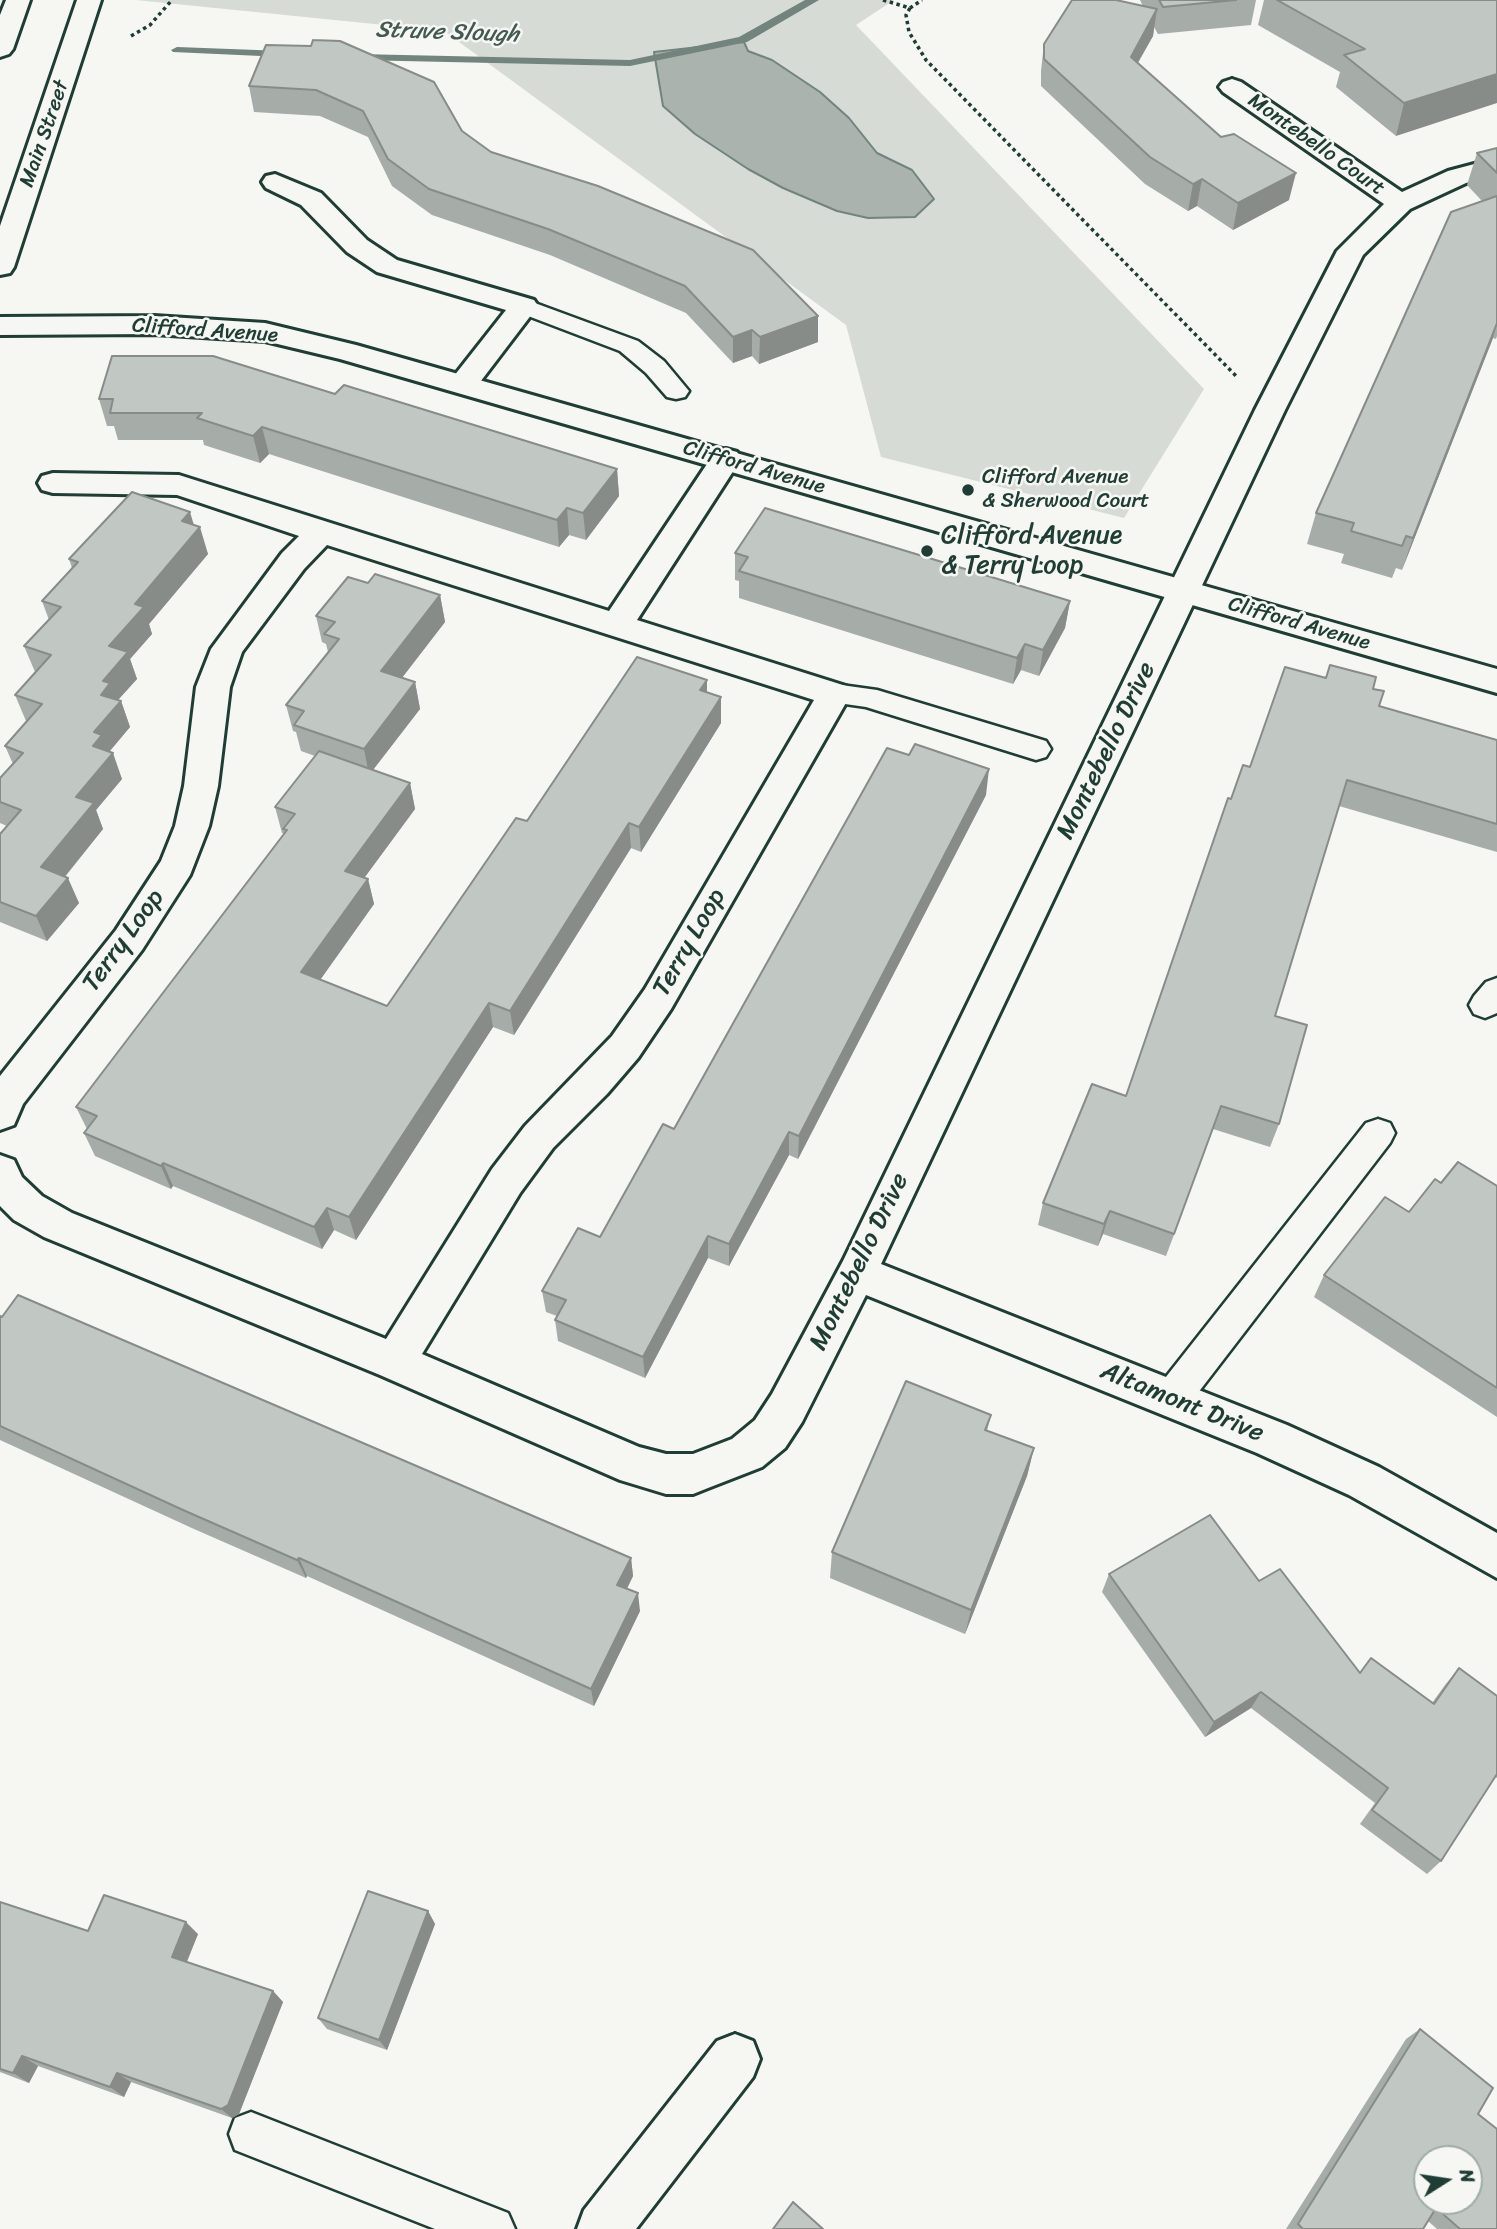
<!DOCTYPE html>
<html>
<head>
<meta charset="utf-8">
<style>
	body { margin:0 }
	#map { position:relative; width:1497px; height:2229px; overflow:hidden; background:#f6f6f2; font-family:Sriracha,sans-serif }
	canvas { display:block }
	.north { position:absolute; left:1413px; top:2145px; width:70px; height:70px; box-sizing:border-box; background:#f6f6f2; border:2px solid #a0aca6; border-radius:50%; rotate:78deg; font-size:19px; font-weight:700; line-height:28px; text-align:center; color:#1f3d34 }
	.north::after { content:''; display:block; margin:auto; width:24px; height:32px; background:#1f3d34; clip-path:polygon(50% 0,100% 100%,50% 72%,0 100%) }
</style>
</head>
<body>
<div id="map">
<canvas width="1497" height="2229"></canvas>
<div class="north">N</div>
</div>
<script>
const g = document.querySelector('canvas').getContext('2d');
g.lineJoin = 'round';
function paint(path, color) { g.fillStyle = color; g.fill(path, 'evenodd'); }
const shape = rows => new Path2D(rows.map(r => 'M' + r).join(''));
function trace(path, color, width, dash) { g.strokeStyle = color; g.lineWidth = width; g.lineCap = dash ? 'butt' : 'round'; g.setLineDash(dash || []); g.stroke(path); }
function write(font, color, halo, rows, align = 'center') {
  g.font = font + ' Sriracha,sans-serif'; g.lineWidth = 5; g.setLineDash([]); g.textBaseline = 'middle'; g.strokeStyle = halo; g.fillStyle = color; for (const [text, x, y, turn = 0] of rows) {
    g.save(); g.translate(x, y); g.rotate((+turn || 0) * Math.PI / 180); g.textAlign = isNaN(turn) ? turn : align; if (halo) g.strokeText(text, 0, 0); g.fillText(text, 0, 0); g.restore();
  }
}
paint(shape([
	[136,0,894,0,856,25,1204,389,1124,518,881,457,846,325,444,31]
]), '#d6dbd6');
const water = shape([
	[744,42,748,51,772,60,820,92,849,118,877,153,912,170,934,199,915,217,868,218,837,211,783,188,748,169,695,134,663,106,654,52,744,42]
]);
paint(water, '#aab3ae');
trace(water, '#72847d', 2);
paint(shape([
	[805,0,819,0,747,42,630,66,357,60,351,57,357,54,630,60,739,37,805,0],
	[177,47,283,51,289,54,283,57,173,52,171,50,177,47]
]), '#72847d');
const lane = shape([
	[524,299,638,341,664,361,689,391,685,397,676,399,667,397,646,373,620,351,515,311,512,306,515,301,524,299],
	[834,684,877,690,1046,741,1051,749,1046,757,1036,760,866,707,824,701,820,694,824,687,834,684],
	[1497,978,1497,1013,1485,1018,1474,1014,1469,1005,1474,996,1486,982,1497,978],
	[1378,1119,1390,1123,1395,1133,1390,1143,1184,1411,1171,1415,1158,1411,1153,1399,1158,1387,1366,1123,1378,1119],
	[251,2112,508,2213,515,2229,435,2229,235,2150,229,2134,235,2118,251,2112]
]);
const street = shape([
	[1232,79,1241,82,1402,192,1448,171,1497,158,1497,174,1466,183,1410,209,1363,255,1285,410,881,1264,1287,1425,1379,1467,1497,1533,1497,1578,1349,1495,1257,1453,866,1295,802,1422,785,1448,762,1467,708,1488,693,1494,666,1494,620,1480,380,1375,44,1237,14,1220,0,1206,0,1155,14,1160,22,1177,42,1196,72,1213,386,1339,492,1169,525,1126,612,1036,645,989,814,700,327,545,304,569,242,652,230,687,218,786,209,826,190,875,142,950,23,1104,14,1125,0,1130,0,1076,116,930,161,861,175,826,184,786,196,687,211,649,282,553,299,536,177,495,53,493,42,490,38,483,42,476,53,473,179,475,609,611,715,452,726,449,737,452,741,459,637,620,846,686,851,694,671,1009,638,1058,607,1094,553,1148,520,1193,422,1354,639,1447,666,1454,693,1454,732,1439,755,1420,772,1394,843,1261,1255,410,1337,251,1384,204,1223,92,1219,87,1223,82,1232,79],
	[275,174,321,193,367,240,397,260,534,300,538,306,474,390,464,392,454,390,449,383,454,376,506,310,377,272,347,252,301,205,266,188,262,182,266,176,275,174],
	[735,2034,753,2041,760,2059,753,2077,636,2229,577,2229,584,2210,717,2041,735,2034]
]);
const secondary = shape([
	[154,316,265,323,356,345,1497,669,1497,693,340,359,265,341,154,334,0,335,0,317,154,316]
]);
const primary = shape([
	[6,0,30,0,13,49,9,54,0,57,0,15,6,0],
	[77,0,101,0,14,267,10,273,0,275,0,226,77,0]
]);
trace(lane, '#1f3d34', 5);
trace(street, '#1f3d34', 6);
trace(secondary, '#1f3d34', 6);
trace(primary, '#1f3d34', 6);
trace(shape([
	[883,0,910,8,922,0],
	[910,8,906,15,909,32,926,60,1237,377],
	[131,36,150,25,172,0]
]), '#1f3d34', 3.5, [3.5, 3.5]);
paint(lane, '#f6f6f2');
paint(street, '#f6f6f2');
paint(secondary, '#f6f6f2');
paint(primary, '#f6f6f2');
paint(shape([
	[1140,0,1256,0,1251,25,1158,34,1154,27,1153,36,1138,63,1289,200,1233,230,1197,206,1188,211,1145,184,1041,86,1041,71,1044,44,1143,6],
	[1264,0,1497,0,1396,136,1336,87,1340,72,1258,25],
	[266,45,462,131,491,152,818,316,818,342,759,364,752,356,733,363,686,313,550,255,432,215,392,186,368,137,320,116,254,112,249,86],
	[1497,148,1497,336,1496,339,1493,338,1402,570,1396,568,1392,578,1341,563,1344,554,1307,544,1316,513,1482,201,1467,185,1477,153],
	[335,394,617,469,619,496,586,540,569,535,559,547,269,454,260,463,204,445,203,440,118,440,114,426,107,426,99,399],
	[194,525,208,554,149,624,152,634,130,659,137,679,118,700,121,701,130,727,109,752,122,779,96,810,103,829,65,877,79,903,47,941,0,922,0,834,7,826,0,823,0,778,13,764,5,746,27,721,26,721,15,695,35,672,24,646,49,620,42,601,72,568,69,559],
	[735,553,1070,601,1065,628,1039,676,1021,670,1013,684,739,598,739,581,735,580],
	[368,583,440,595,445,622,402,678,415,682,420,709,373,770,410,783,415,809,364,878,368,879,374,904,320,980,387,1006,527,821,707,692,721,723,641,852,631,848,514,1035,493,1027,356,1240,334,1230,322,1249,173,1186,171,1189,95,1156,84,1133,87,1129,76,1107,285,834,282,833,275,807,315,756,301,751,296,732,293,731,286,705,328,652,326,644,322,642,316,616],
	[1373,689,1379,706,1497,740,1497,852,1339,806,1275,1016,1279,1124,1270,1147,1213,1129,1166,1256,1103,1234,1098,1246,1038,1225,1043,1203,1126,1096,1250,767],
	[986,795,798,1159,789,1155,729,1266,708,1258,645,1378,558,1341,555,1320,557,1316,546,1312,542,1291,600,1237,674,1129],
	[1441,1183,1497,1186,1497,1417,1314,1297,1324,1275,1409,1212],
	[0,1316,631,1558,633,1576,627,1589,640,1611,594,1706,307,1576,306,1578,194,1529,0,1440],
	[991,1415,987,1431,1034,1448,1027,1476,965,1634,830,1578,832,1552],
	[1109,1574,1259,1581,1360,1673,1432,1703,1445,1685,1459,1668,1497,1696,1497,1778,1495,1777,1441,1861,1427,1874,1360,1824,1375,1803,1251,1708,1205,1737,1102,1592],
	[0,1902,88,1931,198,1934,187,1962,273,1991,283,2002,239,2114,232,2118,131,2082,124,2097,38,2066,29,2083,0,2072],
	[428,1911,435,1924,387,2050,327,2029,318,2018],
	[1420,2029,1478,2114,1497,2229,1437,2229,1428,2221,1423,2229,1286,2229,1406,2039]
]), '#a6aca8');
paint(shape([
	[1157,9,1153,36,1126,83,1131,57],
	[1497,74,1497,103,1396,136,1404,103],
	[1296,173,1289,200,1233,230,1238,203],
	[1202,179,1197,206,1188,211,1193,184],
	[818,316,818,342,759,364,760,337],
	[1497,323,1493,338,1402,570,1413,538],
	[752,330,752,356,733,363,733,337],
	[262,427,269,454,260,463,253,436],
	[617,469,619,496,586,540,583,513],
	[567,508,569,535,559,547,557,520],
	[190,512,196,532,200,527,208,554,149,624,152,634,130,659,137,679,117,701,121,701,130,727,109,752,113,753,122,779,96,810,103,829,52,892,41,867,76,797,93,746,109,646,135,604,182,521],
	[440,595,445,622,387,697,381,671],
	[1070,601,1065,628,1039,676,1043,650],
	[1025,644,1021,670,1013,684,1017,658],
	[707,680,707,706,700,690],
	[415,682,420,709,369,775,364,749],
	[721,697,721,723,641,852,639,827],
	[989,769,986,795,798,1159,799,1136],
	[410,783,415,809,351,896,345,871],
	[629,823,631,848,514,1035,510,1011],
	[68,878,79,903,47,941,36,916],
	[368,879,374,904,308,997,301,972],
	[489,1003,493,1027,356,1240,349,1217],
	[1221,1106,1213,1129,1166,1256,1174,1234],
	[789,1132,789,1155,729,1266,729,1244],
	[163,1163,173,1186,171,1189,161,1166],
	[327,1208,334,1230,322,1249,314,1227],
	[1110,1211,1103,1234,1098,1246,1104,1224],
	[708,1236,708,1258,645,1378,643,1357],
	[1034,1448,1027,1476,965,1634,971,1610],
	[299,1558,307,1576,306,1578,297,1560],
	[631,1558,633,1576,620,1602,617,1585],
	[638,1593,640,1611,594,1706,591,1689],
	[1261,1692,1251,1708,1205,1737,1214,1722],
	[428,1911,435,1924,387,2050,379,2040],
	[186,1922,198,1934,184,1968,172,1957],
	[273,1991,283,2002,239,2114,232,2118,221,2109],
	[22,2056,38,2066,29,2083,13,2073],
	[117,2073,131,2082,124,2097,110,2087]
]), '#878c88');
const building = shape([
	[1072,0,1116,0,1157,9,1131,57,1221,137,1234,134,1296,173,1238,203,1202,179,1193,184,1150,157,1044,59,1044,44,1072,0],
	[1159,0,1236,0,1163,7,1159,0],
	[1277,0,1497,0,1497,74,1404,103,1344,55,1365,49,1277,0],
	[313,40,340,41,434,82,462,131,491,152,598,186,753,250,818,316,760,337,752,330,733,337,685,286,548,229,429,189,388,159,363,111,316,90,249,86,266,45,311,46,313,40],
	[1497,148,1497,173,1477,153,1497,148],
	[1497,196,1497,323,1413,538,1406,536,1402,546,1351,531,1354,523,1316,513,1451,212,1497,196],
	[112,356,213,356,335,394,344,385,617,469,583,513,567,508,557,520,262,427,253,436,197,418,202,413,110,413,113,399,99,399,112,356],
	[132,492,190,512,182,521,200,527,135,604,144,607,109,646,128,652,103,681,110,683,101,695,121,701,94,732,102,735,93,746,113,753,76,797,94,803,41,867,68,878,36,916,0,902,0,834,21,810,0,802,0,778,23,753,5,746,42,704,15,695,51,655,24,646,61,607,42,601,78,562,69,559,132,492],
	[765,508,1070,601,1043,650,1025,644,1017,658,739,571,748,557,735,553,765,508],
	[375,574,440,595,381,671,415,682,364,749,294,725,304,711,286,705,339,639,324,634,335,622,316,616,348,577,368,583,375,574],
	[637,657,707,680,700,690,721,697,639,827,629,823,510,1011,489,1003,349,1217,327,1208,314,1227,163,1163,161,1166,84,1133,97,1116,76,1107,287,830,283,829,295,814,275,807,319,751,410,783,345,871,368,879,301,972,387,1006,516,818,527,821,637,657],
	[1330,665,1376,677,1373,689,1384,691,1379,706,1497,740,1497,824,1347,780,1275,1016,1307,1025,1279,1124,1221,1106,1174,1234,1110,1211,1104,1224,1043,1203,1092,1084,1126,1096,1228,798,1231,799,1243,765,1250,767,1285,667,1326,678,1330,665],
	[915,744,989,769,799,1136,789,1132,729,1244,708,1236,643,1357,555,1320,566,1300,542,1291,578,1228,600,1237,663,1124,674,1129,887,748,909,755,915,744],
	[1458,1162,1497,1186,1497,1388,1324,1275,1385,1197,1409,1212,1435,1179,1441,1183,1458,1162],
	[18,1295,631,1558,617,1585,638,1593,591,1689,299,1558,297,1560,183,1510,0,1426,0,1316,2,1317,18,1295],
	[906,1381,991,1415,985,1430,1034,1448,971,1610,832,1552,906,1381],
	[1210,1515,1259,1581,1280,1569,1360,1673,1371,1658,1434,1704,1459,1668,1497,1696,1497,1774,1441,1861,1372,1810,1388,1788,1261,1692,1214,1722,1109,1574,1210,1515],
	[368,1891,428,1911,379,2040,318,2018,368,1891],
	[104,1895,186,1922,172,1957,273,1991,228,2105,221,2109,117,2073,110,2087,22,2056,13,2073,0,2069,0,1902,88,1931,104,1895],
	[1420,2029,1493,2088,1478,2114,1497,2129,1497,2229,1460,2229,1436,2208,1423,2229,1303,2229,1298,2224,1420,2029],
	[1427,2159,1469,2159,1469,2201,1427,2201,1427,2159],
	[793,2202,823,2229,773,2229,793,2202]
]);
paint(building, '#c1c8c3');
trace(building, '#878c88', 2);
for (const [x, y, r, color] of [
	[968,490,7,"#1f3d34"],
	[927,551,7,"#1f3d34"]
]) { const dot = new Path2D(); dot.arc(x, y, r, 0, 2 * Math.PI); g.fillStyle = color; g.fill(dot); trace(dot, '#f6f6f2', 2.5); }
write('21px', '#1f3d34', '#f6f6f2', [
	["Main Street",45,134,-71],
	["Montebello Court",1316,145,35],
	["Clifford Avenue",205,331,4],
	["Clifford Avenue",754,468,16],
	["Clifford Avenue",1299,624,16]
]);
write('21px', '#1f3d34', '#f6f6f2', [
	["Clifford Avenue",982,478],
	["& Sherwood Court",982,502]
], 'left');
write('italic 23px', '#425a52', '#f6f6f2', [
	["Struve Slough",447,33,2]
]);
write('26px', '#1f3d34', '#f6f6f2', [
	["Clifford Avenue",941,536],
	["& Terry Loop",941,566]
], 'left');
write('26px', '#1f3d34', '#f6f6f2', [
	["Montebello Drive",1107,751,-64],
	["Terry Loop",124,941,-54],
	["Terry Loop",690,943,-60],
	["Montebello Drive",860,1262,-64],
	["Altamont Drive",1182,1403,22]
]);
</script>
</body>
</html>
